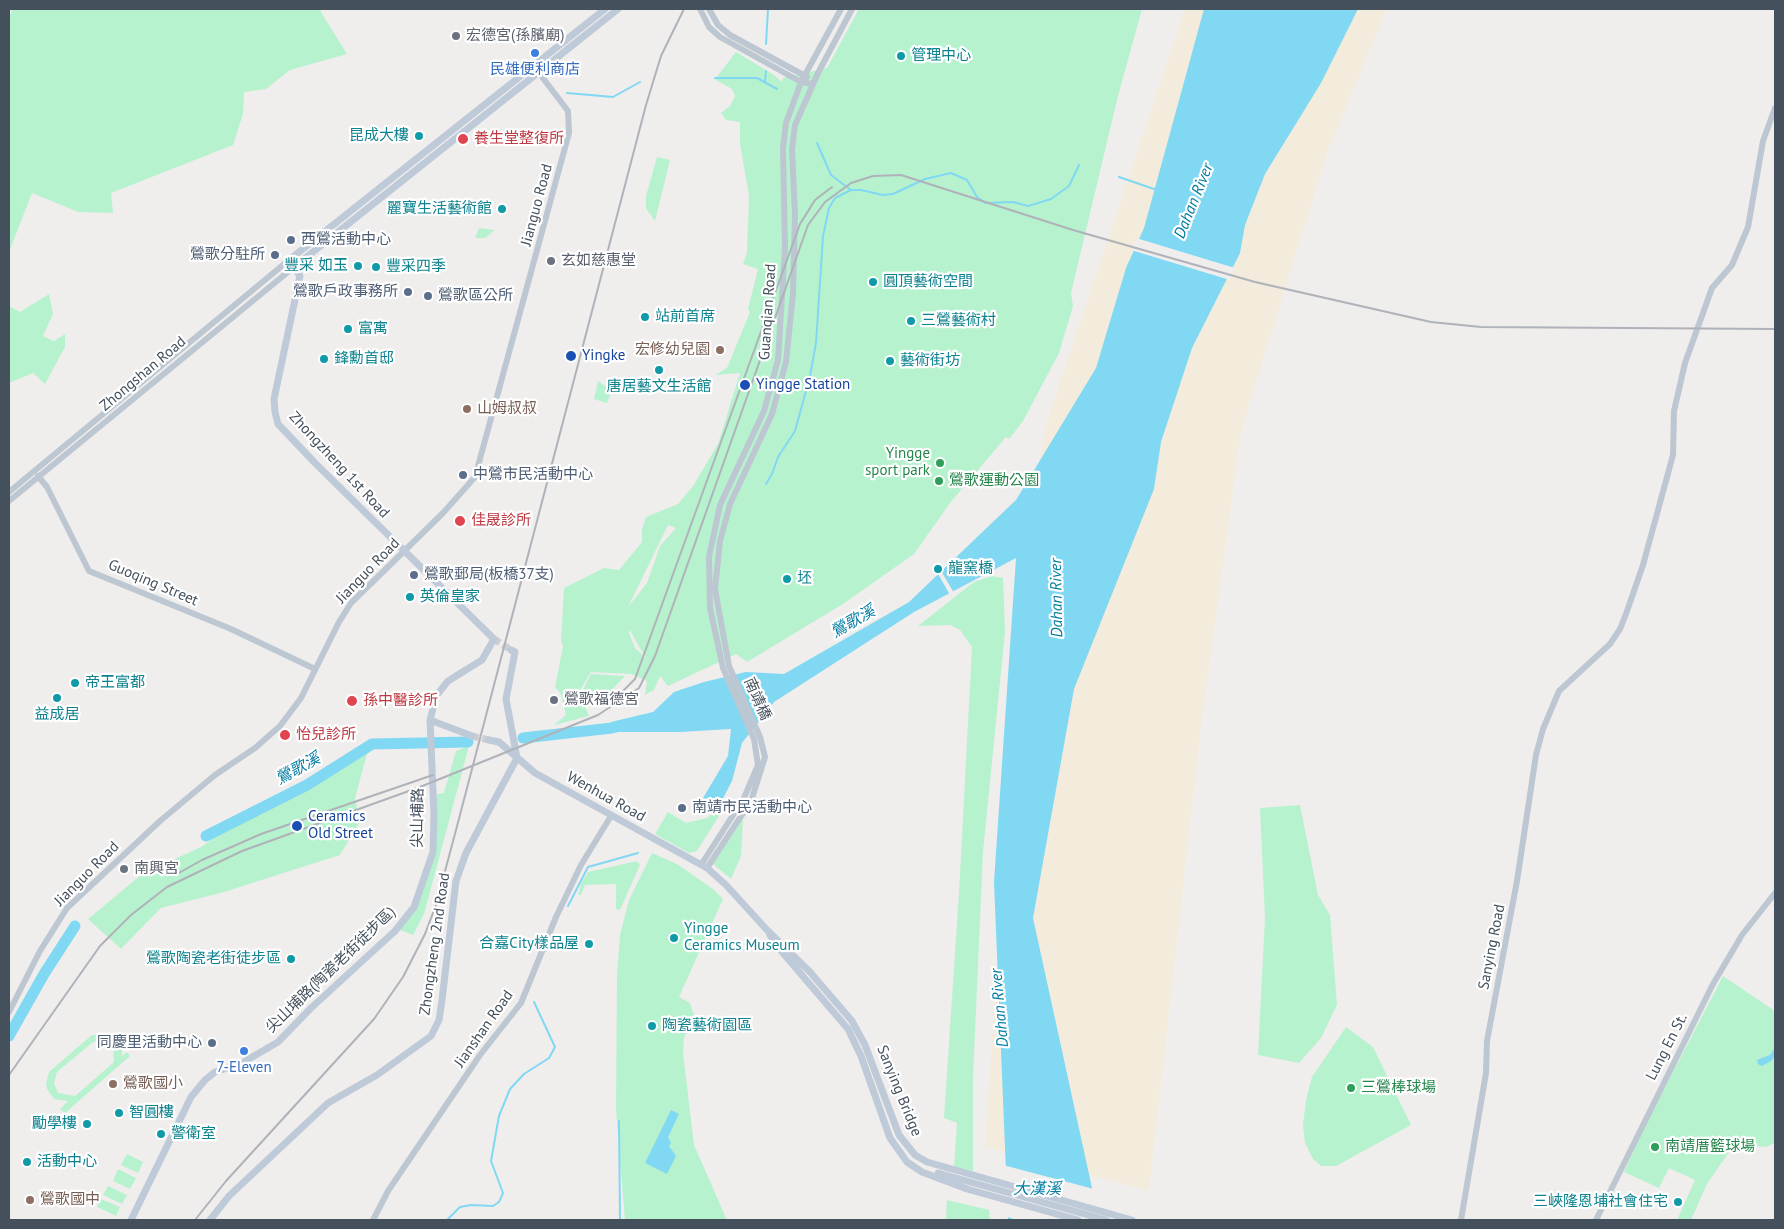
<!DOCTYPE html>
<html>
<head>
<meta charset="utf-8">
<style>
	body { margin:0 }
	#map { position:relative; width:1784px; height:1229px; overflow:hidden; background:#f0eded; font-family:"PT Sans",sans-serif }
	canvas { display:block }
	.frame { position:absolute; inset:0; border:10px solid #44505c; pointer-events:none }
</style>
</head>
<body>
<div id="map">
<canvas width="1784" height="1229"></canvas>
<div class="frame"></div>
</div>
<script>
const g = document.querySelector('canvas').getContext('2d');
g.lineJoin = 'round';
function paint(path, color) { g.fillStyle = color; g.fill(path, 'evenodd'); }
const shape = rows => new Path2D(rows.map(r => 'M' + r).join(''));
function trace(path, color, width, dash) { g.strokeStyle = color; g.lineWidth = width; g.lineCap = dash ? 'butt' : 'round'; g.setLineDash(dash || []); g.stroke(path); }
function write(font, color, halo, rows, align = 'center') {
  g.font = font + ' "PT Sans","Noto Sans TC",sans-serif'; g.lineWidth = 4.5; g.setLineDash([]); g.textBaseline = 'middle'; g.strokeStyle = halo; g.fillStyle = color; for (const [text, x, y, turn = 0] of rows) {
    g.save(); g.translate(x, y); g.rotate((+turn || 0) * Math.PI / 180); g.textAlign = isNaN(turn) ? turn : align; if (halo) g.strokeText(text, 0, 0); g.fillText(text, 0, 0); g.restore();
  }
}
paint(shape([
	[12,9,319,9,347,54,290,70,266,89,244,92,243,114,233,145,111,193,113,213,78,212,32,193,9,252,9,18],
	[859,9,1142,9,1118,96,1071,293,1073,306,1059,353,1023,421,1009,439,1006,437,950,503,914,554,843,604,747,662,736,654,668,686,660,676,654,690,645,695,647,681,631,674,591,672,579,692,589,716,554,725,566,715,561,694,555,687,563,646,561,641,564,588,604,568,619,570,642,542,642,529,646,517,678,504,693,486,718,444,740,373,715,375,727,368,750,312,748,309,758,269,743,264,747,253,749,195,740,144,740,122,726,120,721,113,730,106,735,96,732,89,716,80,716,78,736,52,774,75,782,82,783,78,827,68],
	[668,525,676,528,660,546,647,583,628,607],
	[630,630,641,650,647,659,635,648,629,633],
	[657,157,670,160,655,221,646,208,646,196],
	[479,228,495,230,485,238,475,238],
	[49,294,53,314,43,336,54,341,65,334,65,347,45,384,33,373,9,383,9,306,20,312],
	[598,381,608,388,610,395,607,403,594,399],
	[992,576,1003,578,1005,632,983,852,973,1077,973,1171,954,1167,957,1123,944,1118,959,893,972,647,960,630,950,625,918,626,974,582],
	[591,674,625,676,609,693,586,705,581,694],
	[469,746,424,914,413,935,400,930,435,855,437,794,444,793,456,751],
	[368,750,355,798,360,822,340,855,224,892,161,908,121,949,88,919,142,874,201,847,227,829,318,782],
	[1300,805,1318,895,1330,915,1337,1005,1321,1038,1299,1063,1258,1055,1265,918,1260,808],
	[721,807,724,808,697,851,689,853,655,834,668,812,686,823,707,818],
	[743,819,741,856,731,879,713,864],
	[652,853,677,864,713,889,723,899,679,997,690,1003,694,1015,684,1038,683,1053,694,1145,727,1220,625,1220,616,1109,617,976,620,935,629,900],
	[637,861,640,865,620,910,616,909,616,884,585,885,581,895,578,895,581,884,588,872],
	[1723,976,1775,1011,1775,1143,1766,1147,1753,1146,1738,1139,1707,1184,1691,1220,1677,1220,1695,1180,1669,1168,1659,1188,1624,1172,1645,1126],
	[1346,1027,1373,1047,1411,1125,1336,1166,1321,1166,1313,1159,1305,1143,1303,1125,1306,1100,1312,1077],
	[103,1034,118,1040,122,1046,122,1056,127,1052,130,1056,65,1113,60,1109,68,1101,54,1099,47,1089,46,1083,49,1072,92,1035],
	[100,1041,110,1043,113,1047,114,1062,75,1096,58,1093,54,1083,57,1072,93,1042],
	[127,1154,143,1162,138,1173,121,1165],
	[118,1169,136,1178,130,1189,113,1181],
	[108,1186,127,1195,122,1204,103,1195],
	[101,1199,120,1207,116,1216,97,1207],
	[947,1200,989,1210,990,1220,946,1220]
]), '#b7f2cf');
paint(shape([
	[1185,9,1387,9,1327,153,1241,431,1201,727,1149,1191,985,1147,1025,546,1046,424]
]), '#f3ecdc');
paint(shape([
	[1204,9,1358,9,1321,83,1265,174,1245,225,1240,253,1192,348,1161,442,1154,489,1074,689,1033,918,1099,1220,1008,1220,994,882,1016,558,914,612,774,702,742,743,732,781,718,808,703,798,728,756,731,729,680,732,616,732,611,722,653,712,674,692,704,682,746,672,784,674,909,602,1016,500,1096,368,1126,268,1144,228],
	[1775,1047,1775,1056,1771,1061,1762,1066,1758,1064,1757,1060,1770,1055],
	[671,1110,679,1114,668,1137,671,1143,669,1146,676,1156,667,1174,645,1163]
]), '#80d8f2');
paint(shape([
	[1136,238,1235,268,1230,280,1131,250],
	[940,569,954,593,950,595,937,572],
	[1003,1165,1094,1189,1101,1220,1016,1220,1005,1216]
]), '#f0eded');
trace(shape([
	[766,44,768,9],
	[715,78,757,78,777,89],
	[765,81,766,71],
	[567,93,613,97,640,82],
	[817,143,831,175,851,190],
	[1119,177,1157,190],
	[766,484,772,474,778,457,795,431,810,376,816,343,823,236,829,208,835,198,851,190,861,190,883,195,893,194,925,179,951,173,967,180,977,197,985,203,1013,202,1028,206,1051,199,1069,186,1079,165],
	[568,906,588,867,638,853],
	[619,1121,620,1220],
	[447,1220,460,1207,471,1205,493,1206,499,1202,503,1193,491,1161,499,1116,510,1089,524,1074,549,1058,555,1047,534,1002]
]), '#80d8f2', 2);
trace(shape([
	[523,738,612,728,628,724],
	[206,836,307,785,372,744,468,742],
	[9,1036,44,974,75,926]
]), '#80d8f2', 11);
trace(shape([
	[494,639,511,650],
	[472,736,489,740]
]), '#ceced0', 7, [7, 3.5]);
trace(shape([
	[700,9,709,27,720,37,801,82,813,84],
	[709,9,718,25,730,35,807,77],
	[38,476,47,487,89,571,231,629,315,669],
	[9,492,289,260],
	[9,501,294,267],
	[701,865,744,798,758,765,754,739,723,668,710,608,709,557,720,505,764,411,778,360,785,247,783,148,786,123,801,82,841,9],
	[707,868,751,801,765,757,760,737,729,666,715,589,720,541,730,504,772,414,786,362,793,294,795,214,792,149,795,125,818,73,852,9],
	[9,1012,40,951,67,908,160,821,215,775,255,748,280,726,301,698,339,622,351,603,443,513,475,477,569,133,568,111,533,65],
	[373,1220,388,1191,480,1055,521,1003,556,917,581,865,611,816],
	[1461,1220,1486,1073,1487,1041,1517,881,1536,755,1543,729,1559,691,1610,644,1620,629,1626,614,1643,565,1673,455,1674,411,1685,363,1712,288,1732,265,1748,227,1763,141,1775,108],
	[1596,1220,1713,984,1742,935,1775,893]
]), '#bcc7d1', 6);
trace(shape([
	[294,267,618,9],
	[511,650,515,652,506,699,517,758],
	[430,720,472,736],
	[489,740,499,742,535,773,707,868,726,885,767,930,810,972,852,1021,865,1045,899,1135,915,1155,927,1162,1132,1220],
	[770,935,777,946,848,1029,861,1056,890,1138,907,1162,922,1172,967,1189,1078,1220],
	[938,1173,1106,1220],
	[131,1220,191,1097,205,1080,215,1072,242,1063,278,1042,311,1008,395,931,414,907,433,852,434,815,430,720,436,696,448,681,482,660,494,639,316,464,278,424,275,412,274,399,300,276,289,260,605,9],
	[210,1220,229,1196,328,1103,377,1075,431,1036,439,1020,442,1000,456,881,466,853,517,758]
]), '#becad8', 7);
trace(shape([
	[615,699,635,679,643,657,800,224,815,200,832,187],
	[177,874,202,860,261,834,433,775],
	[9,1075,100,946,131,915,167,887,242,851,420,787,598,715,639,688,655,656,808,225,825,202,851,183,873,176,901,175,1073,230,1255,282,1431,322,1481,327,1775,329],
	[195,1220,226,1181,374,1019,403,977,425,934,436,905,456,830,646,105,661,56,684,9]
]), '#afb2b8', 2);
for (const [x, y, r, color] of [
	[456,36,5,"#6b7280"],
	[535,53,5,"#3f7fe0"],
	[901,56,5,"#0f9aa8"],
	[419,136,5,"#0f9aa8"],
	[463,139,6,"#e0444e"],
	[502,209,5,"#0f9aa8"],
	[291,240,5,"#5c6f8a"],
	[275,255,5,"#5c6f8a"],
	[551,261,5,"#6b7280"],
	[358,266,5,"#0f9aa8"],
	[376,267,5,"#0f9aa8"],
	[873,282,5,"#0f9aa8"],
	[408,292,5,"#5c6f8a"],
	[428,296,5,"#5c6f8a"],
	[645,317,5,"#0f9aa8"],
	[911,321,5,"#0f9aa8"],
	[348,329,5,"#0f9aa8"],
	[720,350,5,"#8d6e63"],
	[571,356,6,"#1a4fb4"],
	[324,359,5,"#0f9aa8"],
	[890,361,5,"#0f9aa8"],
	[659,370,5,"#0f9aa8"],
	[745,385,6,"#1a4fb4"],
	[467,409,5,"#8d6e63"],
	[940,463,5,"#2e9e5b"],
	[463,475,5,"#5c6f8a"],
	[939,481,5,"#2e9e5b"],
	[460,521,6,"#e0444e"],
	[938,569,5,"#0f9aa8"],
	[414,575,5,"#5c6f8a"],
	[787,579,5,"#0f9aa8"],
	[410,597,5,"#0f9aa8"],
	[75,683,5,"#0f9aa8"],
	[57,698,5,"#0f9aa8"],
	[554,700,5,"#6b7280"],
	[352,701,6,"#e0444e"],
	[285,735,6,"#e0444e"],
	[682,808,5,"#5c6f8a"],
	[297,826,6,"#1a4fb4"],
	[124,869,5,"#6b7280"],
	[674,938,5,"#0f9aa8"],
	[589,944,5,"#0f9aa8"],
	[291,959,5,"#0f9aa8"],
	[652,1026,5,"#0f9aa8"],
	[212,1043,5,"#5c6f8a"],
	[244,1051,5,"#3f7fe0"],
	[113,1084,5,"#8d6e63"],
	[1351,1088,5,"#2e9e5b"],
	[119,1113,5,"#0f9aa8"],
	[87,1124,5,"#0f9aa8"],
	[161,1134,5,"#0f9aa8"],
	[1655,1147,5,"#2e9e5b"],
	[27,1162,5,"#0f9aa8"],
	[30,1200,5,"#8d6e63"],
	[1678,1202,5,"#0f9aa8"]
]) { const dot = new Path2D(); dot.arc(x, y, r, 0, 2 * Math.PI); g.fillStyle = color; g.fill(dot); trace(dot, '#fff', 2); }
write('15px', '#5b616d', '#fff', [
	["宏德宮(孫臏廟)",466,36],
	["玄如慈惠堂",561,261],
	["鶯歌福德宮",564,700],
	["南興宮",134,869]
], 'left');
write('15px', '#0d838f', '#fff', [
	["管理中心",911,56],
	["昆成大樓",409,136,"right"],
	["麗寶生活藝術館",492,209,"right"],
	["豐采 如玉",348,266,"right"],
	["豐采四季",386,267],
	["圓頂藝術空間",883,282],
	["站前首席",655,317],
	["三鶯藝術村",921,321],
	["富寓",358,329],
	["鋒勳首邸",334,359],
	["藝術街坊",900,361],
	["唐居藝文生活館",659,387,"center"],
	["龍窯橋",948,569],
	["坯",797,579],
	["英倫皇家",420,597],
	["帝王富都",85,683],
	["益成居",57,715,"center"],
	["Yingge",684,929],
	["Ceramics Museum",684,946],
	["合嘉City樣品屋",579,944,"right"],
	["鶯歌陶瓷老街徒步區",281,959,"right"],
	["陶瓷藝術園區",662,1026],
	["智圓樓",129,1113],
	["勵學樓",77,1124,"right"],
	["警衛室",171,1134],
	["活動中心",37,1162],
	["三峽隆恩埔社會住宅",1668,1202,"right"]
], 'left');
write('15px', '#366cbe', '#fff', [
	["民雄便利商店",535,70],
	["7-Eleven",244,1068]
]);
write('15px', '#be3a42', '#fff', [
	["養生堂整復所",474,139],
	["佳晟診所",471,521],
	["孫中醫診所",363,701],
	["怡兒診所",296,735]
], 'left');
write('15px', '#44505c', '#fff', [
	["Jianguo Road",537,205,-75],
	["Guanqian Road",768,312,-86],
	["Zhongshan Road",143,374,-40],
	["Zhongzheng 1st Road",339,465,47],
	["Jianguo Road",368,571,-46],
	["Guoqing Street",153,583,23],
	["南靖橋",757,699,66],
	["Wenhua Road",606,797,29],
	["尖山埔路",418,818,-89],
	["Jianguo Road",87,874,-45],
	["Zhongzheng 2nd Road",435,944,-82],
	["Sanying Road",1492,947,-79],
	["尖山埔路(陶瓷老街徒步區)",331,970,-44],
	["Jianshan Road",484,1029,-55],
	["Lung En St.",1667,1047,-63],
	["Sanying Bridge",899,1091,68]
]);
write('15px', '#4e5e75', '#fff', [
	["西鶯活動中心",301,240],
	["鶯歌分駐所",265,255,"right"],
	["鶯歌戶政事務所",398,292,"right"],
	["鶯歌區公所",438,296],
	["中鶯市民活動中心",473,475],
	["鶯歌郵局(板橋37支)",424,575],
	["南靖市民活動中心",692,808],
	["同慶里活動中心",202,1043,"right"]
], 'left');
write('15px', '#785e54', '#fff', [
	["宏修幼兒園",710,350,"right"],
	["山姆叔叔",477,409],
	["鶯歌國小",123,1084],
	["鶯歌國中",40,1200]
], 'left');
write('15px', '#164399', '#fff', [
	["Yingke",582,356],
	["Yingge Station",756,385],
	["Ceramics",308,817],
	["Old Street",308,834]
], 'left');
write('15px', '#27864d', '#fff', [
	["Yingge",930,454,"right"],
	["sport park",930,471,"right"],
	["鶯歌運動公園",949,481],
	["三鶯棒球場",1361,1088],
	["南靖厝籃球場",1665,1147]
], 'left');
write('italic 16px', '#037da2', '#fff', [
	["Dahan River",1194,201,-68],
	["Dahan River",1057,598,-91],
	["鶯歌溪",853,622,-30],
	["鶯歌溪",298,769,-29],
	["Dahan River",1000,1008,-95],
	["大漢溪",1037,1189]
]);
</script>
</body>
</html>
